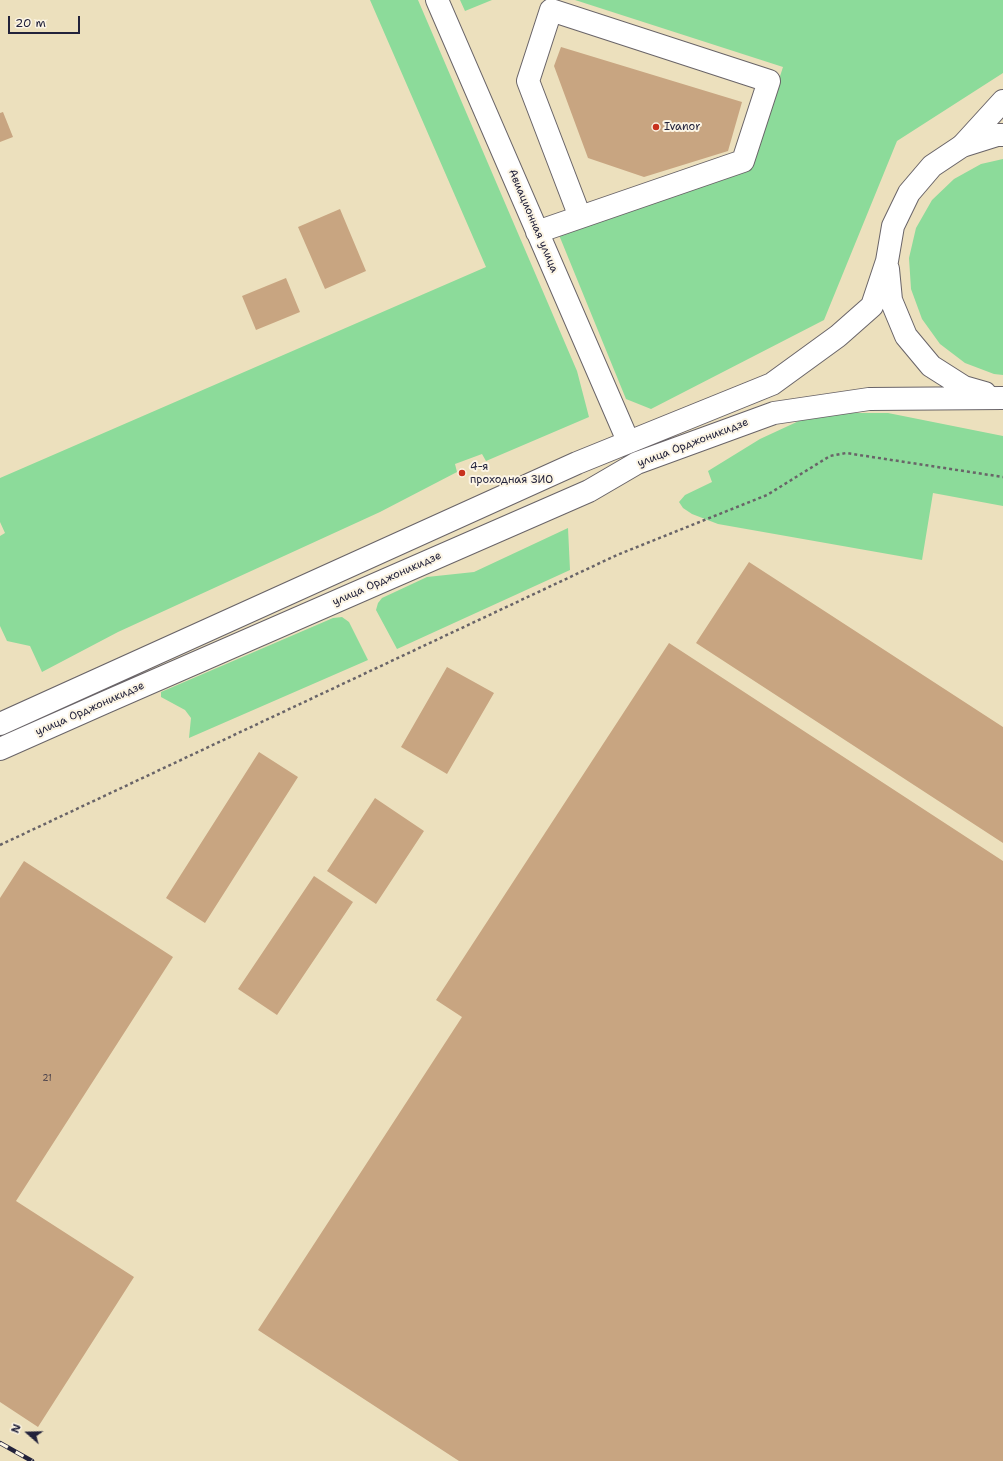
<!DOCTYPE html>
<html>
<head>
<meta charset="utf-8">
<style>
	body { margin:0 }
	#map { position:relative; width:1003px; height:1461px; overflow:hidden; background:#ece0bd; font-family:"Shantell Sans",sans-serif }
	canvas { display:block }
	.north { position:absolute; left:8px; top:1413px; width:40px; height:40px; -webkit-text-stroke:3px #fcf5e5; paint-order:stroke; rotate:290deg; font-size:11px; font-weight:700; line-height:16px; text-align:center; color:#22223b }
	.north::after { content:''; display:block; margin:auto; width:14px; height:18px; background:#22223b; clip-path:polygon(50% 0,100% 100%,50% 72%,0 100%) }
	.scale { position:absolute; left:8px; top:16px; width:72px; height:18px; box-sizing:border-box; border:2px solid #22223b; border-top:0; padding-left:5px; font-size:12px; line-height:14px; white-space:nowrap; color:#22223b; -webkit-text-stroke:3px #fcf5e5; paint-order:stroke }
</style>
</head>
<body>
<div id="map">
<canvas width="1003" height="1461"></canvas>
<div class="north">N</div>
<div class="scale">20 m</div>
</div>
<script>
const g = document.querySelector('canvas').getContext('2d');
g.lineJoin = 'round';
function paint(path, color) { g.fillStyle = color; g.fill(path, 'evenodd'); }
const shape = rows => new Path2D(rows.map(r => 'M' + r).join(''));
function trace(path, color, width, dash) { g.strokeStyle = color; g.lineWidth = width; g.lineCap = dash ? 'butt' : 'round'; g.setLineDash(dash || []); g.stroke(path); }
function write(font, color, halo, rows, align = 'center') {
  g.font = font + ' "Shantell Sans",sans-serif'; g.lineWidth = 4; g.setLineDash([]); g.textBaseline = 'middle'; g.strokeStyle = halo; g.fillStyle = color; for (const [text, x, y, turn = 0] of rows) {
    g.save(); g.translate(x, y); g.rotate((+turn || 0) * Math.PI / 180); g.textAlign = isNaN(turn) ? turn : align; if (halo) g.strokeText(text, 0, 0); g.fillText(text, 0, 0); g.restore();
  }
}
paint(shape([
	[370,0,418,0,577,371,589,417,486,461,482,454,455,464,457,472,380,512,118,632,42,672,30,646,7,641,0,626,0,536,5,533,0,522,0,478,486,267],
	[460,0,492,0,465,11],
	[575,0,1003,0,1003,73,897,141,824,320,651,409,626,399,559,235,750,168,783,67],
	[1003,159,1003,375,994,374,965,363,940,344,922,319,911,289,909,258,916,228,932,200,954,179,981,164],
	[843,413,888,413,1003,436,1003,506,933,493,922,560,718,524,692,514,683,508,679,502,685,495,712,482,708,471,760,439,801,420],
	[568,528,570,570,397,649,376,610,378,603,382,598,427,577,474,572],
	[342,617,349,622,368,660,189,738,191,718,185,710,161,697,161,692,333,618]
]), '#8cdb9a');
paint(shape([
	[561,47,742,102,728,151,644,177,588,158,554,66],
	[3,112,13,137,0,142,0,113],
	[340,209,366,271,325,289,298,227],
	[286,278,300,312,256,330,242,296],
	[749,562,1003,727,1003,843,696,643],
	[669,643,1003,861,1003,1461,459,1461,258,1330,462,1017,436,1000],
	[447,667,494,693,447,774,401,747],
	[259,752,298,777,205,923,166,898],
	[375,798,424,831,376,904,327,871],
	[24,861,173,957,16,1201,134,1277,38,1427,0,1402,0,898],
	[314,876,353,902,277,1015,238,989]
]), '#c8a581');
const minor = shape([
	[437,0,628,441],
	[962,146,1003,101],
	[537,232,743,161,769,81,551,10,528,81,580,217]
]);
const major = shape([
	[888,269,891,300,906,336,931,366,964,387,985,393],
	[0,724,577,463,772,384,838,336,872,306,887,261,893,226,909,193,932,166,962,146,997,135,1003,135],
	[0,749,106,702,589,491,637,463,774,413,869,399,1003,398]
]);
trace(minor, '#696468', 24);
trace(major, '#696468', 24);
trace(shape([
	[0,845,617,555,767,495,830,456,846,453,1003,477]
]), '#696468', 2.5, [3, 3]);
trace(minor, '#fff', 22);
trace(major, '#fff', 22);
const rail = shape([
	[0,1443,32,1461]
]);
trace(rail, '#22223b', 4.5);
trace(rail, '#fcf5e5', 3, [9]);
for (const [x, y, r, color] of [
	[656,127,4,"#c8321e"],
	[462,473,4,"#c8321e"]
]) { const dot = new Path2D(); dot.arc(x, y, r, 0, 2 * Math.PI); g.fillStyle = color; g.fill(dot); trace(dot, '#fcf5e5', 1.5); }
write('9px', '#4c434c', null, [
	["21",47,1079]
]);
write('11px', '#22223b', '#fcf5e5', [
	["Ivanor",664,127],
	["4-я",470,467],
	["проходная ЗИО",470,480]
], 'left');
write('11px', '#22223b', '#fcf5e5', [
	["Авиационная улица",533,221,67],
	["улица Орджоникидзе",693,443,-21],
	["улица Орджоникидзе",387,579,-24],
	["улица Орджоникидзе",90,709,-24]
]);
</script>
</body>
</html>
